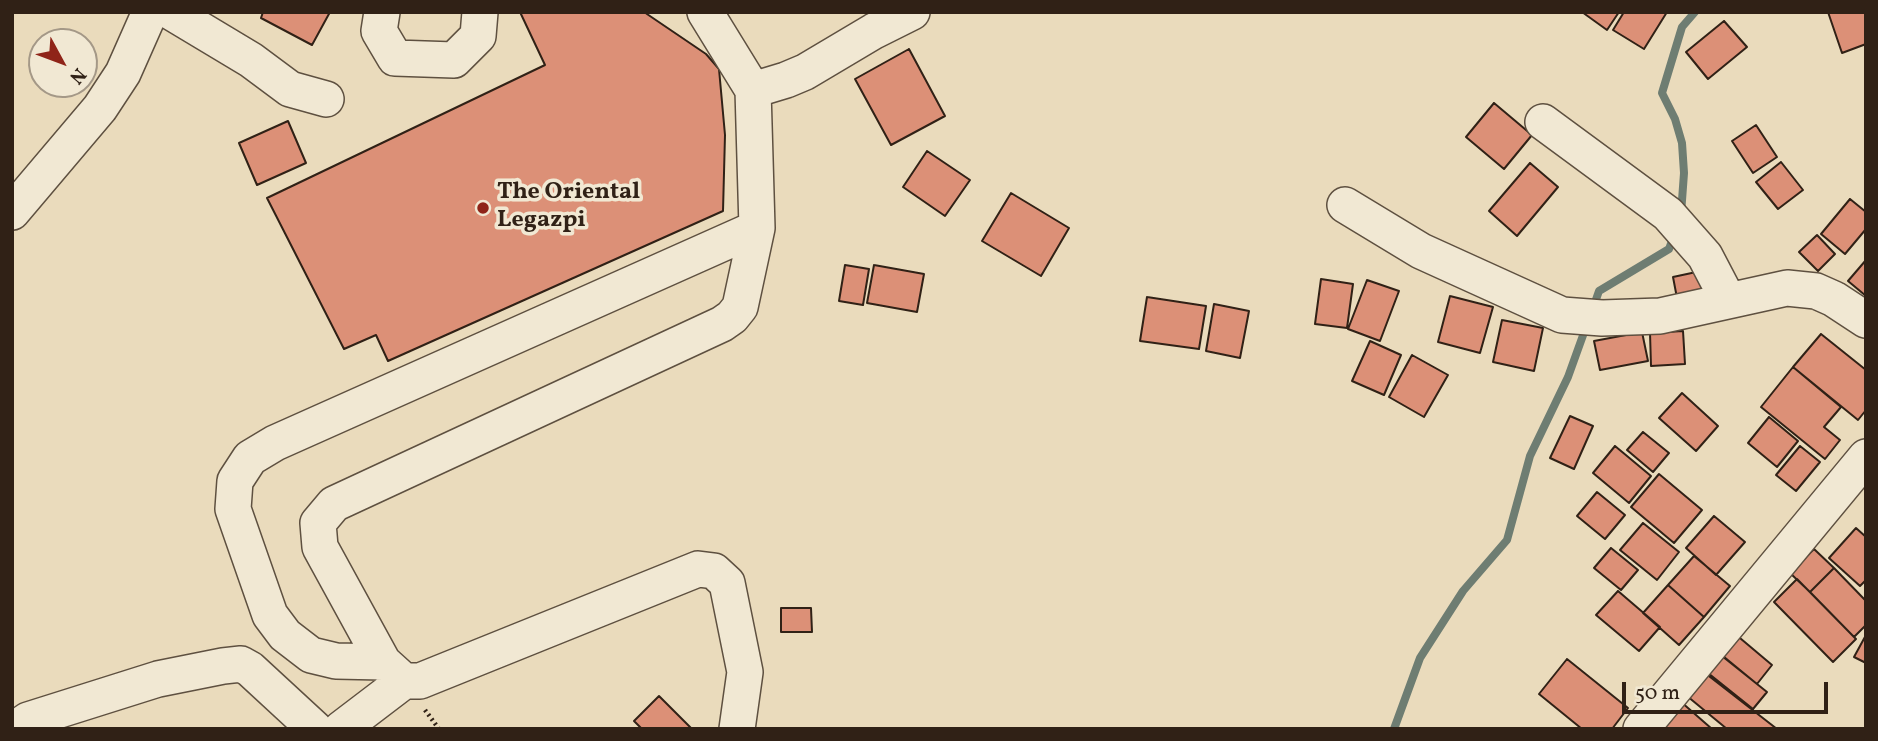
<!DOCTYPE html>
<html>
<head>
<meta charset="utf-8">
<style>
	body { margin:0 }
	#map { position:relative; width:1878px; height:741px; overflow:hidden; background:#eadbbc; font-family:Vollkorn,serif }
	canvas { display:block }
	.frame { position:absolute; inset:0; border:14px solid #302116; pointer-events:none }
	.north { position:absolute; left:28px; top:28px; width:70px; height:70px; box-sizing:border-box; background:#f1e8d3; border:2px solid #a49887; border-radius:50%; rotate:131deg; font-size:19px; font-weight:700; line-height:28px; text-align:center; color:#302116 }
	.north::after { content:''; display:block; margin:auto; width:24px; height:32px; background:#8f2418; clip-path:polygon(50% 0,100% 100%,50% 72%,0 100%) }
	.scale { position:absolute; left:1622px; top:682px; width:206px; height:32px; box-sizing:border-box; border:4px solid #302116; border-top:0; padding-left:9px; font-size:21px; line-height:24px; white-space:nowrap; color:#302116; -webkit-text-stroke:5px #f1e8d3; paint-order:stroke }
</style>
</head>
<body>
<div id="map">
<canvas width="1878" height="741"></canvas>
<div class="frame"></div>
<div class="north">N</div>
<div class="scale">50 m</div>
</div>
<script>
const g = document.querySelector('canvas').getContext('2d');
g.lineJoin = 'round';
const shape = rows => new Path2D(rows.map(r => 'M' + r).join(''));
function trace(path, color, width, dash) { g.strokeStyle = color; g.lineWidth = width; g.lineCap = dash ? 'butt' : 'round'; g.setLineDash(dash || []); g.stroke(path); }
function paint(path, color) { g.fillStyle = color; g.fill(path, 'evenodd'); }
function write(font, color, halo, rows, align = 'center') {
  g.font = font + ' Vollkorn,serif'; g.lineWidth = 7; g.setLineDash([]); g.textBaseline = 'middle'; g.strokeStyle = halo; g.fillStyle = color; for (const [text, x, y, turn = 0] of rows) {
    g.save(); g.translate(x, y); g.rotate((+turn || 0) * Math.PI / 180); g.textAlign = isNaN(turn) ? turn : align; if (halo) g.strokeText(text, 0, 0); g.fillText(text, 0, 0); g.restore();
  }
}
trace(shape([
	[1681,214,1684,173,1682,143,1675,119,1662,93,1682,27,1695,12],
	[1593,308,1599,291,1669,249,1674,236],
	[1394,729,1420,658,1463,591,1507,540,1530,456,1568,377,1586,327]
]), '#6e7d72', 8);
const building = shape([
	[263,12,330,12,312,45,261,18,263,12],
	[520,12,644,12,706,54,719,69,725,135,723,211,388,361,376,335,344,349,267,198,545,65,520,12],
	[1582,12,1619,12,1607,30,1582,12],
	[1624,12,1667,12,1644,49,1613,30,1624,12],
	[1828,12,1866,12,1866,44,1842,53,1828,12],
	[1724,21,1747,47,1708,79,1686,52,1724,21],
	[909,49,945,116,891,145,855,79,909,49],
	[1494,103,1532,135,1504,169,1466,137,1494,103],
	[288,121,306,163,257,185,239,143,288,121],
	[1756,125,1777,157,1753,173,1732,141,1756,125],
	[927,151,970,180,945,216,903,187,927,151],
	[1781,162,1803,190,1778,209,1756,182,1781,162],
	[1530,163,1558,187,1517,236,1489,211,1530,163],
	[1011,193,1069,228,1041,276,982,241,1011,193],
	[1850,199,1866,212,1866,229,1845,254,1821,234,1850,199],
	[1817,235,1835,254,1818,271,1799,252,1817,235],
	[1866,260,1866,296,1848,281,1866,260],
	[845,265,869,269,863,305,839,301,845,265],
	[874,265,924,274,917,312,867,303,874,265],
	[1701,271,1706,292,1677,298,1673,277,1701,271],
	[1321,279,1353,284,1347,328,1315,324,1321,279],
	[1367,280,1399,291,1380,341,1348,329,1367,280],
	[1450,296,1493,307,1480,353,1438,342,1450,296],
	[1147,297,1206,306,1199,349,1140,341,1147,297],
	[1214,304,1249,311,1240,358,1206,351,1214,304],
	[1502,320,1543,328,1534,371,1493,362,1502,320],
	[1683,331,1685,364,1651,366,1650,333,1683,331],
	[1642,332,1648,361,1600,370,1594,341,1642,332],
	[1821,334,1866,370,1866,410,1858,420,1793,367,1821,334],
	[1370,341,1401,355,1384,395,1352,381,1370,341],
	[1412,355,1448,375,1424,417,1389,397,1412,355],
	[1793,367,1841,407,1824,427,1840,440,1825,459,1761,407,1793,367],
	[1682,393,1718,426,1696,451,1659,418,1682,393],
	[1570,416,1593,426,1574,469,1550,458,1570,416],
	[1769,417,1798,441,1777,467,1748,443,1769,417],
	[1643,432,1669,453,1653,472,1627,450,1643,432],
	[1615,446,1651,476,1629,503,1593,473,1615,446],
	[1800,446,1820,462,1796,491,1776,475,1800,446],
	[1659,474,1702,510,1674,543,1631,507,1659,474],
	[1597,492,1625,515,1605,539,1577,516,1597,492],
	[1714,516,1745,542,1716,575,1686,548,1714,516],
	[1643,523,1679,552,1657,580,1620,550,1643,523],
	[1856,528,1866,537,1866,580,1860,586,1829,558,1856,528],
	[1611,548,1638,570,1621,590,1594,568,1611,548],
	[1814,549,1834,568,1810,592,1790,573,1814,549],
	[1694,556,1730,586,1704,617,1668,585,1694,556],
	[1834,568,1866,601,1866,625,1854,637,1810,592,1834,568],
	[1797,579,1856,639,1833,662,1774,602,1797,579],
	[1668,585,1704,617,1679,645,1643,613,1668,585],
	[1618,591,1660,627,1639,651,1596,615,1618,591],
	[781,608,811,608,812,632,781,632,781,608],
	[1734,633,1772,665,1757,684,1718,652,1734,633],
	[1866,635,1866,663,1854,657,1866,635],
	[1717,652,1767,692,1753,709,1703,669,1717,652],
	[1567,659,1628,708,1612,729,1582,729,1539,694,1567,659],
	[1705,673,1777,729,1727,729,1687,696,1705,673],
	[659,696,692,729,642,729,634,721,659,696],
	[1680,701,1712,729,1656,729,1680,701]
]);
paint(building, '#dc9077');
trace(building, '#302116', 2);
const minor = shape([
	[171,12,251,60,290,89,326,99],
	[382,12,379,31,395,58,454,60,478,36,480,12],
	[705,12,753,90,757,228,740,307,732,317,722,324,334,504,318,523,320,547,383,662,404,681,420,681,698,569,714,571,727,583,745,672,737,729],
	[753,90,786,80,805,72,874,31,912,12],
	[1543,122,1668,214,1705,256,1728,300],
	[1345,205,1421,251,1562,315,1602,318,1660,316,1787,288,1816,291,1834,299,1866,320],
	[12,212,100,108,123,73,150,12],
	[383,662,336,661,311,655,285,635,270,615,233,509,235,481,250,458,275,443,757,228],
	[15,729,28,720,158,679,223,666,241,664,250,669,315,729],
	[341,729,404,681],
	[1641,729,1866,457]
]);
trace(minor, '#5e5040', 38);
trace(shape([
	[425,710,439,729]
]), '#302116', 4.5, [2, 3.5]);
trace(minor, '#f1e8d3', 35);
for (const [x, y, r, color] of [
	[483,208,7,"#8f2418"]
]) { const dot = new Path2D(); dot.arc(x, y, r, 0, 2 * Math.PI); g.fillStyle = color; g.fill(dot); trace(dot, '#f1e8d3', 2.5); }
write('bold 24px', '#302116', '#f1e8d3', [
	["The Oriental",497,194],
	["Legazpi",497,222]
], 'left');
</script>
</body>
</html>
